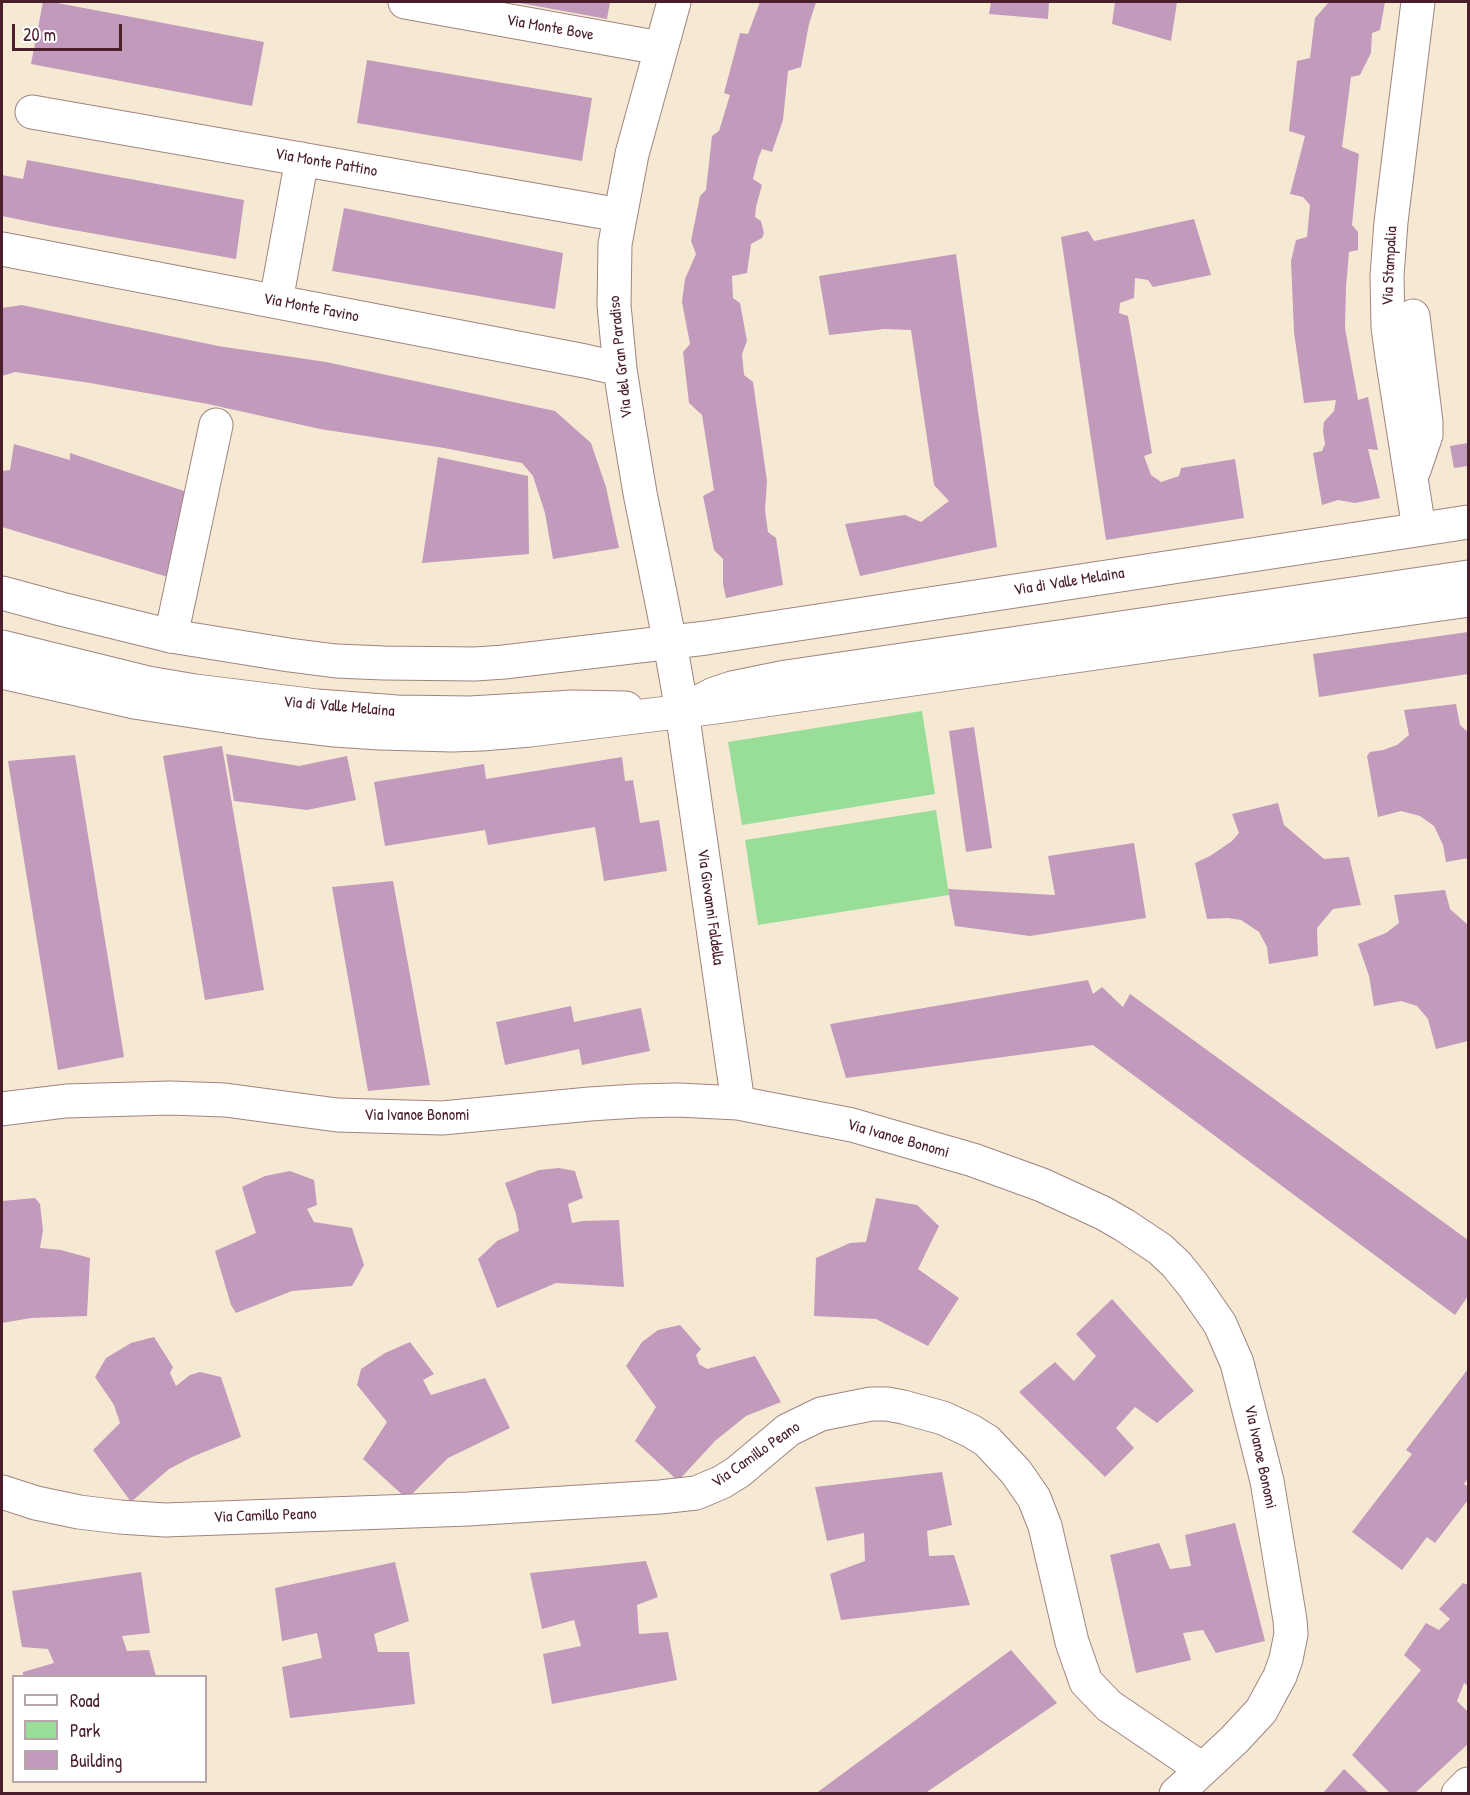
<!DOCTYPE html>
<html>
<head>
<meta charset="utf-8">
<style>
	body { margin:0 }
	#map { position:relative; width:1470px; height:1795px; overflow:hidden; background:#f6e9d4; font-family:"Patrick Hand",sans-serif }
	canvas { display:block }
	.frame { position:absolute; inset:0; border:3px solid #4a1f2b; pointer-events:none }
	.legend { position:absolute; left:12px; top:1675px; width:195px; height:108px; box-sizing:border-box; background:#fff; border:2px solid #b7a5aa; margin:0; padding:8px 10px; list-style:none; font-size:18px; color:#4a1f2b }
	.legend li { display:flex; align-items:center; gap:12px; height:30px }
	.legend b { width:30px; border:2px solid #b7a5aa }
	.scale { position:absolute; left:12px; top:24px; width:110px; height:27px; box-sizing:border-box; border:3px solid #4a1f2b; border-top:0; padding-left:8px; font-size:18px; line-height:21px; white-space:nowrap; color:#4a1f2b; -webkit-text-stroke:4px #fff; paint-order:stroke }
</style>
</head>
<body>
<div id="map">
<canvas width="1470" height="1795"></canvas>
<div class="frame"></div>
<ul class="legend">
<li><b style="height:8px;background:#fff"></b>Road</li>
<li><b style="height:16px;background:#98de98"></b>Park</li>
<li><b style="height:16px;background:#c19abc"></b>Building</li>
</ul>
<div class="scale">20 m</div>
</div>
<script>
const g = document.querySelector('canvas').getContext('2d');
g.lineJoin = 'round';
function paint(path, color) { g.fillStyle = color; g.fill(path, 'evenodd'); }
const shape = rows => new Path2D(rows.map(r => 'M' + r).join(''));
function trace(path, color, width, dash) { g.strokeStyle = color; g.lineWidth = width; g.lineCap = dash ? 'butt' : 'round'; g.setLineDash(dash || []); g.stroke(path); }
function write(font, color, halo, rows, align = 'center') {
  g.font = font + ' "Patrick Hand",sans-serif'; g.lineWidth = 6; g.setLineDash([]); g.textBaseline = 'middle'; g.strokeStyle = halo; g.fillStyle = color; for (const [text, x, y, turn = 0] of rows) {
    g.save(); g.translate(x, y); g.rotate((+turn || 0) * Math.PI / 180); g.textAlign = isNaN(turn) ? turn : align; if (halo) g.strokeText(text, 0, 0); g.fillText(text, 0, 0); g.restore();
  }
}
paint(shape([
	[922,711,935,794,742,825,728,742],
	[936,810,949,895,758,925,745,840]
]), '#98de98');
paint(shape([
	[43,2,52,2,264,42,252,106,31,64],
	[514,2,610,2,607,19],
	[760,2,816,2,809,24,801,67,788,71,783,120,772,152,762,149,758,159,753,179,762,185,756,207,755,217,761,221,764,233,762,238,751,244,747,273,732,276,733,298,740,303,747,341,742,354,744,375,753,382,767,481,765,510,768,532,776,538,783,585,726,598,723,584,723,559,714,550,703,496,714,490,702,415,689,403,683,352,690,344,682,302,685,279,696,254,691,241,700,196,706,190,712,136,719,131,730,95,724,93,740,33,748,34],
	[991,2,1049,2,1048,19,989,14],
	[1115,2,1177,2,1171,41,1112,24],
	[1329,2,1385,2,1380,30,1372,33,1371,53,1360,75,1351,77,1342,147,1359,154,1352,225,1358,232,1358,250,1349,252,1346,287,1345,328,1358,400,1368,397,1378,450,1368,449,1380,498,1355,503,1338,500,1322,505,1313,453,1322,451,1325,444,1323,431,1324,422,1334,411,1336,400,1304,403,1294,332,1291,261,1296,240,1307,237,1310,205,1303,197,1290,194,1305,136,1289,131,1297,61,1310,58,1315,18],
	[367,60,592,98,582,161,357,123],
	[27,160,244,200,236,259,51,226,2,216,2,175,23,179],
	[344,208,563,253,555,309,332,271],
	[1194,219,1211,275,1153,287,1148,280,1135,278,1134,298,1120,303,1119,313,1128,316,1152,453,1144,456,1151,475,1161,482,1179,476,1181,468,1235,459,1244,518,1106,540,1061,237,1088,231,1094,241],
	[956,254,997,547,860,576,845,524,905,515,921,522,949,501,934,485,911,330,884,329,829,335,819,276],
	[22,305,218,346,326,362,555,411,591,443,606,487,619,548,553,559,545,513,533,476,522,463,444,448,320,429,208,404,90,383,15,372,2,376,2,308],
	[1468,443,1468,466,1454,468,1450,446],
	[14,444,70,460,70,453,196,495,171,578,2,527,2,471,10,470],
	[438,457,528,476,529,554,422,563],
	[1468,632,1468,674,1319,697,1313,654],
	[1456,704,1460,725,1468,732,1468,858,1446,862,1443,845,1434,826,1420,816,1401,811,1378,817,1367,756,1370,752,1383,750,1397,745,1409,735,1404,710],
	[974,727,992,848,966,852,949,731],
	[222,746,264,990,205,1000,163,756],
	[226,754,299,766,347,756,356,800,307,810,234,801],
	[75,755,124,1057,58,1070,8,761],
	[622,757,625,781,633,780,640,823,659,820,667,871,604,881,595,827,488,845,485,830,385,846,374,782,484,764,486,779],
	[1278,803,1284,825,1324,859,1349,857,1361,905,1333,909,1317,928,1318,956,1269,964,1267,947,1259,932,1241,920,1228,918,1207,919,1195,863,1210,856,1232,841,1239,833,1232,814],
	[1134,843,1146,918,1030,936,955,926,948,889,1055,895,1048,856],
	[393,881,430,1085,368,1091,332,887],
	[1445,890,1450,909,1468,925,1468,1041,1436,1049,1428,1019,1417,1006,1401,1001,1374,1006,1369,976,1358,944,1386,933,1399,923,1394,895],
	[1088,980,1093,994,1102,987,1123,1007,1130,994,1468,1240,1468,1296,1455,1315,1093,1045,846,1078,830,1024],
	[571,1006,574,1022,641,1008,650,1051,582,1065,579,1049,505,1065,496,1022],
	[559,1168,575,1171,583,1198,568,1204,572,1223,582,1221,619,1220,624,1287,556,1283,497,1308,478,1259,497,1241,519,1231,516,1214,505,1183,539,1170],
	[290,1171,314,1180,317,1205,307,1209,314,1222,352,1228,364,1265,352,1286,292,1291,236,1313,231,1305,215,1251,256,1233,242,1187,265,1176],
	[35,1198,40,1204,43,1230,40,1248,61,1250,90,1258,87,1316,31,1318,2,1323,2,1201],
	[876,1198,917,1205,939,1226,918,1269,959,1298,928,1346,876,1319,814,1316,816,1258,850,1243,866,1242],
	[1112,1299,1194,1391,1157,1423,1135,1407,1116,1428,1134,1448,1105,1477,1019,1392,1055,1362,1074,1381,1096,1356,1076,1334],
	[680,1325,701,1349,696,1355,699,1364,707,1369,755,1356,781,1402,746,1416,715,1441,678,1481,635,1441,656,1407,626,1366,642,1342,658,1330],
	[154,1337,173,1367,170,1373,176,1386,190,1375,200,1372,221,1377,241,1437,192,1457,169,1469,131,1502,93,1450,120,1423,114,1405,95,1377,106,1358,131,1343],
	[410,1342,434,1374,423,1380,431,1395,485,1378,510,1428,448,1458,407,1499,363,1459,387,1422,357,1385,361,1369,385,1353],
	[1468,1369,1468,1478,1464,1484,1468,1487,1468,1500,1435,1543,1427,1537,1402,1570,1352,1532,1412,1454,1406,1450],
	[942,1472,952,1525,927,1531,929,1556,954,1555,970,1605,841,1620,830,1574,865,1561,864,1533,827,1541,815,1487],
	[1235,1523,1265,1641,1216,1653,1203,1630,1183,1633,1191,1660,1136,1673,1110,1555,1159,1543,1170,1569,1191,1566,1185,1535],
	[646,1561,658,1597,637,1605,639,1634,668,1632,677,1680,552,1704,543,1654,581,1646,574,1620,542,1629,530,1573],
	[395,1562,409,1621,374,1634,378,1652,409,1652,415,1704,290,1718,282,1667,322,1658,317,1633,282,1641,275,1588],
	[141,1572,150,1633,122,1636,127,1651,149,1650,156,1676,23,1676,23,1672,54,1663,48,1649,22,1647,12,1591],
	[1463,1583,1468,1585,1468,1686,1464,1683,1457,1701,1468,1712,1468,1744,1414,1794,1391,1794,1352,1755,1421,1670,1404,1655,1426,1623,1439,1630,1450,1619,1439,1609],
	[1011,1650,1057,1703,924,1794,815,1794],
	[1344,1769,1370,1794,1322,1794]
]), '#c19abc');
const minor = shape([
	[405,2,660,48],
	[674,2,632,154,615,244,614,305,620,369,629,427,640,493,670,643,682,711,738,1103],
	[1418,2,1391,222,1387,276,1388,327,1392,357,1419,529],
	[32,112,620,215],
	[2,249,585,361,620,369],
	[276,301,302,159],
	[1413,316,1426,422,1426,435,1414,470],
	[171,636,216,425],
	[2,647,148,683,195,691,317,706,397,712,470,713,573,707,626,708],
	[691,706,714,694,732,688,786,677,1468,577],
	[2,1109,66,1101,170,1098,225,1100,337,1115,442,1118,590,1104,636,1101,678,1100,738,1103,852,1125,973,1160,1042,1185,1103,1213,1124,1225,1160,1249,1176,1264,1193,1285,1220,1324,1237,1363,1267,1481,1290,1620,1291,1634,1286,1659,1280,1676,1261,1711,1234,1740,1176,1794],
	[2,1492,36,1503,79,1512,120,1517,165,1520,468,1509,660,1497,696,1493,722,1482,738,1472,788,1430,821,1414,871,1404,887,1404,903,1407,943,1418,971,1431,987,1441,1016,1472,1034,1498,1045,1526,1072,1642,1086,1682,1109,1706,1202,1769],
	[1458,1794,1468,1784]
]);
const major = shape([
	[2,593,61,609,171,636,289,655,336,661,384,663,475,664,504,662,706,638,1468,522],
	[2,672,134,702,258,721,335,730,380,733,452,735,482,734,530,730,716,707,1468,600]
]);
trace(minor, '#a08480', 35);
trace(major, '#a08480', 35);
trace(minor, '#fff', 33);
trace(major, '#fff', 33);
write('16px', '#4a1f2b', '#fff', [
	["Via Monte Bove",550,28,10],
	["Via Monte Pattino",326,163,10],
	["Via Stampalia",1390,266,-87],
	["Via Monte Favino",311,308,11],
	["Via del Gran Paradiso",621,357,-96],
	["Via di Valle Melaina",1069,582,-9],
	["Via di Valle Melaina",339,707,5],
	["Via Giovanni Faldella",710,907,82],
	["Via Ivanoe Bonomi",417,1116],
	["Via Ivanoe Bonomi",898,1139,16],
	["Via Camillo Peano",756,1455,-35],
	["Via Ivanoe Bonomi",1260,1457,78],
	["Via Camillo Peano",265,1516,-2]
]);
</script>
</body>
</html>
